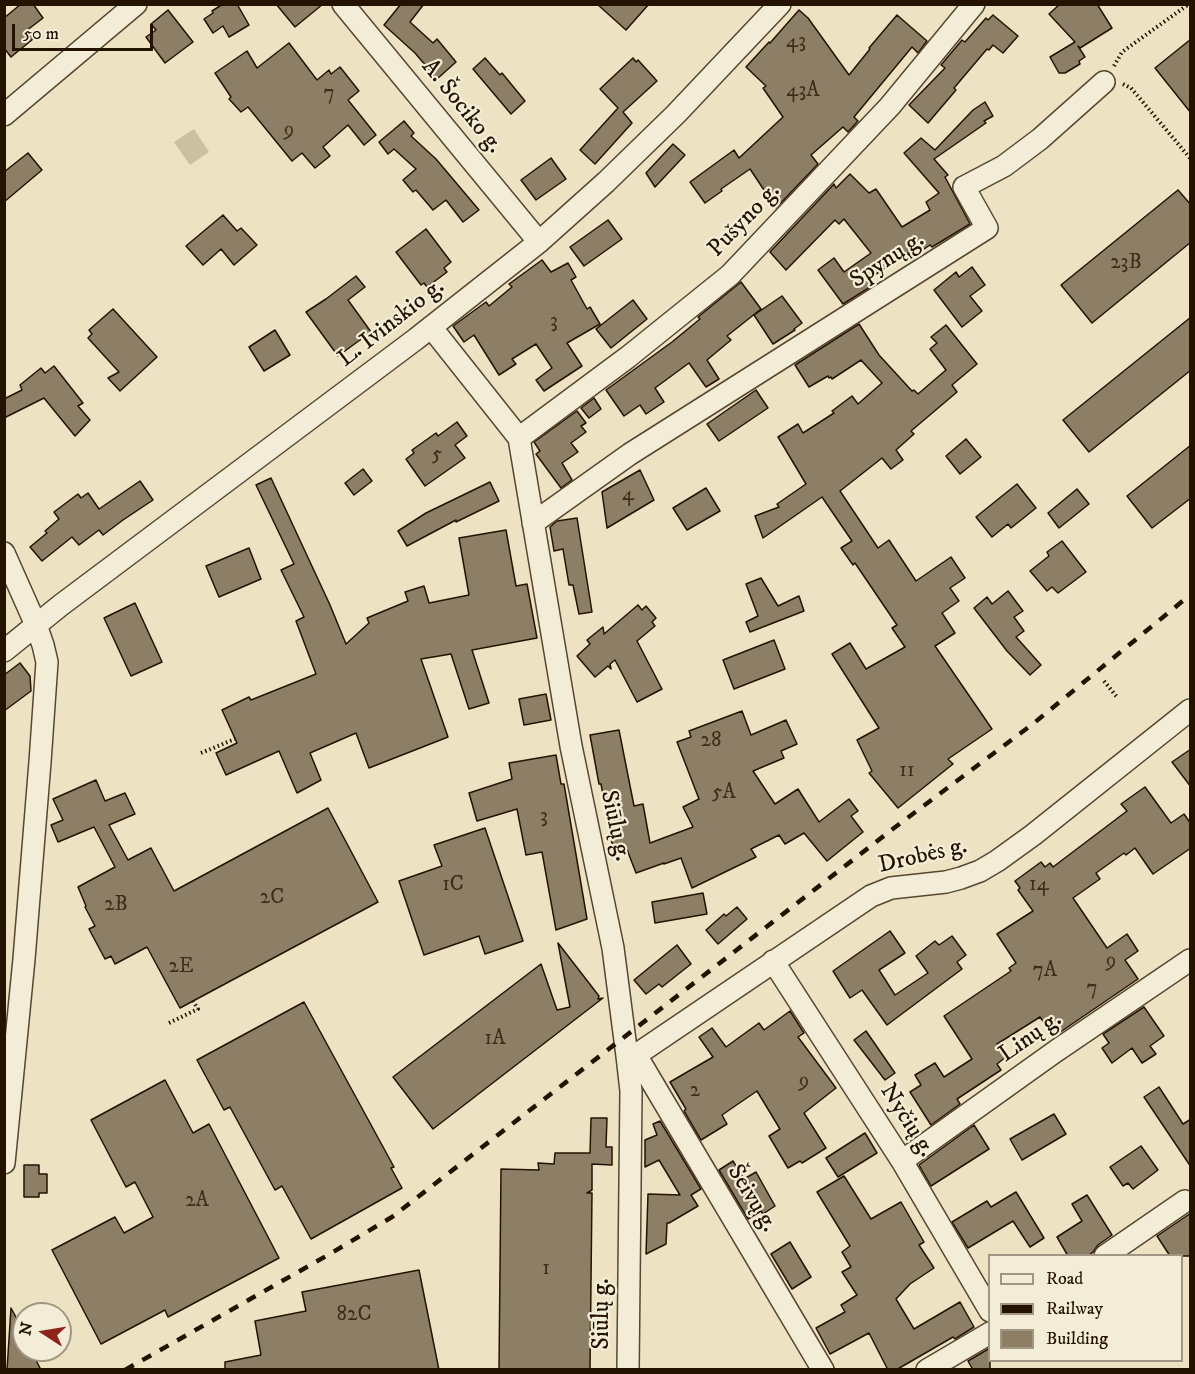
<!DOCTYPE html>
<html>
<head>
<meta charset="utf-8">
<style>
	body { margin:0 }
	#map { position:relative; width:1195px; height:1374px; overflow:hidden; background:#ede3c2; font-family:"IM FELL DW Pica",serif }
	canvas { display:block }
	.frame { position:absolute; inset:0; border:6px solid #251302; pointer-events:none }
	.legend { position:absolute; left:988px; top:1254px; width:195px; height:108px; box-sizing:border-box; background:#f3edd7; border:2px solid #a19682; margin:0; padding:8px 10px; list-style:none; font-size:18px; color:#251302 }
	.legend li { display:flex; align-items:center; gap:12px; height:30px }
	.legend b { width:30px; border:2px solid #a19682 }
	.north { position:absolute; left:12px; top:1302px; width:60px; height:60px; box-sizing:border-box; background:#f3edd7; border:2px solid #a19682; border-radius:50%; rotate:282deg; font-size:16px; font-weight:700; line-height:24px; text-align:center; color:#251302 }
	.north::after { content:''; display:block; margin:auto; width:21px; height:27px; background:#8f2418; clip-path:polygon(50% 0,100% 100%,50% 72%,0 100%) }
	.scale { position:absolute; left:12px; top:24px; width:141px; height:27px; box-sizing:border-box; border:3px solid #251302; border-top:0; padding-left:8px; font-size:18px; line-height:21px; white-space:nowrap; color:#251302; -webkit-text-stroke:4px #f3edd7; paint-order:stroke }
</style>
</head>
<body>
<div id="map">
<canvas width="1195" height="1374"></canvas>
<div class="frame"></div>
<ul class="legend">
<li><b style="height:8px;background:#f3edd7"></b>Road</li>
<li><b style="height:8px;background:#251302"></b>Railway</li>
<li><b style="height:16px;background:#8d7f66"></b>Building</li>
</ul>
<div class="north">N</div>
<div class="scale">50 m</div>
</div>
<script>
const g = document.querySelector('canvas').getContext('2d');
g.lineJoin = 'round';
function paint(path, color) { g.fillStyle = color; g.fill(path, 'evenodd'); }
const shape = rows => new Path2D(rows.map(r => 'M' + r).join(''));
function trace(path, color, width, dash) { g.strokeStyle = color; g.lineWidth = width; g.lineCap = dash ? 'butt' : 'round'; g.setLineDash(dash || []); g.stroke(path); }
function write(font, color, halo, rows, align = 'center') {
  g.font = font + ' "IM FELL DW Pica",serif'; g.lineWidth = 4.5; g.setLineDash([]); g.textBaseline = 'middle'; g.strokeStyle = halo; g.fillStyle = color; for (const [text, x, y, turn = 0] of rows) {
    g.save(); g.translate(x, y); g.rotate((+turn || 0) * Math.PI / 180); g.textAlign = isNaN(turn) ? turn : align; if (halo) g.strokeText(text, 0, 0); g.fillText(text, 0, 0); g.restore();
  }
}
paint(shape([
	[194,129,209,152,190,165,174,142]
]), '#cbc0a1');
const building = shape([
	[21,4,33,4,43,18,26,31,33,39,11,57,4,48,4,18,21,4],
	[223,4,237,4,249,25,229,37,223,26,213,33,204,19,213,13,212,11,223,4],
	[276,4,323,4,295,27,276,4],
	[401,4,424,4,410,22,433,43,437,39,456,62,437,79,415,53,384,25,401,4],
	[597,4,649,4,626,30,597,4],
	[1060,4,1097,4,1112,28,1080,48,1078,46,1085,57,1079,61,1080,64,1065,73,1059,73,1050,57,1075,42,1049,14,1060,4],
	[168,10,193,42,165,63,146,37,156,30,151,24,168,10],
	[799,10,808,18,849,75,870,49,869,48,897,15,927,41,918,53,912,47,854,117,858,121,848,132,843,127,811,155,818,164,776,208,750,169,721,189,722,191,705,203,690,182,734,150,739,158,783,117,763,88,766,86,746,67,769,42,770,43,799,10],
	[993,15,1018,36,1003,53,993,45,989,50,987,49,954,88,956,90,928,123,909,105,945,68,941,65,962,40,965,42,986,18,988,20,993,15],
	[1191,39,1191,113,1155,68,1191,39],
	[289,43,317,80,329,70,331,74,340,67,359,91,348,100,376,135,364,145,348,125,323,147,330,156,315,168,302,153,292,161,248,107,241,112,229,99,231,97,215,73,247,51,257,68,289,43],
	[485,58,500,75,502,73,525,101,511,114,473,69,485,58],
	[633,58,636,62,638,60,657,81,623,112,632,123,595,164,580,150,618,108,600,89,633,58],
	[985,102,993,116,984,121,986,123,934,159,948,175,945,177,970,224,932,247,930,245,911,258,908,253,867,280,872,286,843,304,818,270,834,258,844,272,871,253,844,219,839,224,835,220,786,270,770,252,834,184,836,188,850,174,869,193,876,189,902,227,930,210,926,202,939,193,904,153,921,138,935,150,973,110,985,102],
	[404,121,414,133,411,136,436,159,479,210,463,222,446,200,433,210,416,190,413,192,403,180,416,169,394,149,388,154,379,142,404,121],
	[673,144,685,155,655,187,646,173,673,144],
	[28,153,42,170,4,202,4,172,28,153],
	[551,158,566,179,536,200,521,180,551,158],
	[1178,190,1191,205,1191,242,1092,323,1061,285,1178,190],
	[223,215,237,231,241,228,257,245,234,265,221,249,203,265,186,246,223,215],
	[608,220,622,239,584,266,570,247,608,220],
	[426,229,451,262,444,268,447,272,427,287,424,283,421,285,396,252,426,229],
	[542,260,551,272,568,263,576,277,571,280,587,309,590,307,600,324,567,343,582,366,544,391,536,380,552,368,536,344,512,359,516,364,499,375,474,335,464,342,453,326,486,302,489,306,512,287,509,284,542,260],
	[972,267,985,285,970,296,982,311,962,327,934,290,956,272,959,277,972,267],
	[356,276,365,287,348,300,371,332,338,356,306,312,326,299,356,276],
	[741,282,761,309,727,336,731,340,707,360,719,379,706,387,689,363,655,388,664,402,646,414,640,405,624,416,606,390,672,342,700,319,698,317,741,282],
	[782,296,802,323,794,329,795,330,773,344,754,315,782,296],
	[633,300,647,319,611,348,596,329,633,300],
	[113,309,157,357,120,391,108,378,119,372,88,338,92,334,89,330,113,309],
	[1191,317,1191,370,1089,452,1063,420,1191,317],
	[859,324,879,355,912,391,914,390,918,394,946,370,930,349,937,343,931,337,946,325,977,364,952,385,957,392,911,431,914,434,896,450,903,460,891,469,882,458,840,491,878,548,889,540,916,581,951,557,965,578,950,588,959,601,942,613,955,633,935,646,992,729,948,759,953,764,898,808,869,773,872,771,857,740,879,728,832,654,850,643,866,669,905,647,892,628,897,625,855,563,853,565,841,548,852,541,822,497,763,538,755,516,779,507,777,504,806,484,778,437,798,424,803,433,834,413,832,411,852,396,858,404,882,383,861,360,832,379,831,377,829,378,828,376,809,387,795,365,859,324],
	[275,330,290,355,264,371,249,347,275,330],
	[54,366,83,403,78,406,90,420,75,436,44,398,4,418,4,399,22,390,20,385,41,368,45,373,54,366],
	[756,390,768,408,719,441,707,424,756,390],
	[594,398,601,409,589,418,581,408,594,398],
	[577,411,586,423,581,426,586,432,571,443,578,452,562,463,572,480,561,488,536,454,540,451,534,442,577,411],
	[457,422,467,436,455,445,465,458,425,486,406,459,414,453,412,450,436,433,438,436,457,422],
	[966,439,981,457,960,474,946,456,966,439],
	[1191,445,1191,498,1152,528,1127,496,1191,445],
	[363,469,372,481,354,495,345,483,363,469],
	[640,470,654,500,607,528,602,492,640,470],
	[271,478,330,605,346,644,369,623,367,618,408,601,405,592,424,586,429,603,469,595,459,538,506,530,516,586,527,584,537,638,472,650,489,703,469,709,451,654,421,659,448,737,369,768,356,733,310,753,321,780,297,793,279,751,226,775,216,753,237,743,222,710,249,697,251,700,316,674,296,621,304,617,281,570,294,564,256,485,271,478],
	[140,481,153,500,123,520,103,535,99,530,79,545,72,537,42,561,30,547,47,533,45,531,59,519,54,512,78,494,81,498,88,493,99,509,140,481],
	[490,482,499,501,456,522,456,520,407,546,398,531,426,513,490,482],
	[1017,484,1036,508,1011,528,1008,524,992,537,976,517,1017,484],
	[706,488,720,511,687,530,673,508,706,488],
	[1077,489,1089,504,1059,528,1048,513,1077,489],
	[577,518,592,612,579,614,573,585,569,585,563,549,554,551,550,527,557,521,577,518],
	[1062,541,1086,572,1058,593,1052,587,1047,591,1030,571,1049,556,1047,552,1062,541],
	[249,548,261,579,219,597,206,566,249,548],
	[761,578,778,606,799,596,804,611,750,632,746,622,758,616,746,584,761,578],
	[1008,591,1023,611,1014,617,1024,631,1016,637,1041,665,1030,675,1007,651,974,608,987,597,992,604,1008,591],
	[135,603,162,662,131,676,104,618,135,603],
	[638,605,642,610,646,606,656,618,652,622,655,626,637,641,662,689,637,702,615,660,610,664,611,669,608,666,595,677,577,656,590,644,587,640,603,627,604,634,638,605],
	[774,640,785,669,734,689,723,660,774,640],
	[20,663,30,676,31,691,4,711,4,675,20,663],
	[546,694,551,720,524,725,519,699,546,694],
	[742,711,751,735,786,720,797,744,781,751,784,758,753,771,775,804,798,789,819,822,849,799,858,811,851,816,863,832,827,861,804,833,785,844,779,835,751,849,756,857,692,888,681,858,664,864,664,863,636,873,626,847,613,849,601,784,599,784,590,735,619,730,634,806,643,804,650,843,693,827,683,807,699,799,677,742,691,737,689,731,742,711],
	[1191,749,1191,787,1172,762,1191,749],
	[556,755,561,784,564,784,587,919,556,930,542,852,526,855,517,809,477,821,469,793,512,779,509,763,556,755],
	[96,780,105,801,125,793,135,814,109,825,128,860,151,848,174,891,328,808,378,902,180,1008,147,947,115,964,111,956,105,959,89,929,95,926,85,907,86,906,78,887,115,867,94,827,58,842,51,825,63,820,53,799,96,780],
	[1145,787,1171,823,1184,814,1191,824,1191,848,1153,874,1135,848,1126,855,1124,853,1096,873,1100,879,1073,898,1107,948,1127,934,1138,951,1125,960,1138,979,1056,1035,1052,1030,1050,1031,1040,1017,997,1044,1006,1057,997,1064,1001,1070,957,1099,960,1104,931,1125,910,1092,921,1085,915,1075,935,1063,944,1077,972,1059,944,1016,1011,971,1009,968,1016,963,997,934,1033,911,1018,890,1020,888,1015,881,1041,862,1045,867,1050,863,1053,867,1127,811,1121,804,1145,787],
	[485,828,523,941,485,954,479,936,424,955,399,881,442,866,434,845,485,828],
	[703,893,707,914,655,923,652,902,703,893],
	[737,907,747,919,718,944,706,930,724,914,726,916,737,907],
	[890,931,905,953,879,970,895,995,928,973,916,956,935,941,939,945,952,936,966,955,957,962,962,969,887,1025,862,990,850,998,833,971,890,931],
	[558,943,599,996,598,999,603,998,433,1129,393,1077,541,964,557,1010,570,1007,558,943],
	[677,945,691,964,662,987,659,984,646,994,634,980,677,945],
	[304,1002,394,1167,391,1168,402,1188,311,1239,282,1186,275,1190,230,1107,224,1110,197,1060,304,1002],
	[1144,1007,1164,1036,1150,1046,1156,1054,1142,1063,1132,1048,1112,1063,1102,1048,1109,1043,1103,1034,1144,1007],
	[790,1011,804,1033,798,1037,836,1088,804,1113,826,1148,802,1163,800,1161,788,1168,769,1136,780,1129,757,1091,722,1115,727,1124,701,1140,684,1111,686,1109,670,1082,713,1057,699,1037,712,1028,726,1047,759,1023,764,1030,790,1011],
	[866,1031,895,1073,885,1080,854,1040,866,1031],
	[165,1080,193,1133,209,1124,279,1258,168,1317,165,1310,101,1344,52,1250,115,1217,124,1233,153,1217,135,1182,126,1187,91,1120,165,1080],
	[1159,1087,1183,1124,1191,1119,1191,1167,1144,1097,1159,1087],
	[1054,1114,1066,1134,1022,1160,1010,1139,1054,1114],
	[591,1118,607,1118,606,1147,612,1147,612,1165,592,1164,592,1190,587,1193,592,1193,590,1370,499,1370,501,1169,539,1170,538,1163,554,1164,555,1153,590,1153,591,1118],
	[660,1121,701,1189,691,1195,698,1206,669,1223,667,1223,666,1244,646,1254,648,1194,680,1195,659,1160,645,1167,645,1140,657,1135,653,1124,660,1121],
	[974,1125,989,1149,931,1186,919,1165,974,1125],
	[865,1133,877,1153,838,1177,826,1158,865,1133],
	[1141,1146,1158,1170,1133,1189,1128,1183,1123,1186,1110,1167,1141,1146],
	[733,1161,744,1179,756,1172,775,1206,763,1214,761,1211,748,1219,719,1170,733,1161],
	[24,1165,39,1165,39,1174,47,1174,47,1193,39,1193,39,1197,24,1197,24,1165],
	[844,1176,871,1219,901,1202,924,1242,919,1245,934,1268,910,1284,896,1299,914,1329,960,1302,974,1327,955,1339,953,1337,896,1370,888,1370,869,1333,830,1354,816,1328,845,1312,841,1305,857,1295,842,1272,851,1267,842,1252,850,1246,817,1192,844,1176],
	[1016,1192,1044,1238,1030,1247,1013,1221,968,1248,952,1222,987,1201,991,1207,1016,1192],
	[1087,1195,1112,1235,1098,1245,1093,1252,1088,1256,1068,1256,1057,1237,1082,1221,1072,1204,1087,1195],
	[1191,1213,1191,1256,1170,1256,1157,1236,1191,1213],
	[790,1242,811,1277,792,1289,771,1254,790,1242],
	[419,1270,439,1370,225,1370,225,1362,261,1355,255,1321,306,1311,302,1292,419,1270],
	[11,1308,24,1332,24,1350,31,1350,41,1370,7,1370,11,1308],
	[990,1348,990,1370,973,1370,968,1361,990,1348]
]);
paint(building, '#8d7f66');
trace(building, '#251302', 1.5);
const street = shape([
	[343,4,539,242],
	[4,115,136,4],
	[431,327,519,438,571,746,613,948,627,1056,631,1091,628,1370],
	[519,438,628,357,730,275,890,106,974,4],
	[533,523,630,454,987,228,964,187,1004,166,1040,139,1104,82],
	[4,553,36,625,43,645,47,662,40,762,24,959,4,1163],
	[4,651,61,605,416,339,539,242,606,182,676,114,780,4],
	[773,961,902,1161,990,1311],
	[636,1055,823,1370],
	[627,1056,636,1055,871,896,891,888,946,882,961,878,980,871,997,861,1033,835,1190,710],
	[902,1161,1056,1051,1190,960],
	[1105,1256,1185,1201],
	[927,1370,990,1333]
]);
trace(street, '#574732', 24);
trace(shape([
	[1114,66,1122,52,1189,4],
	[1123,84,1131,88,1190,158],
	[1104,681,1117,697],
	[201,753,235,739],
	[169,1023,198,1009,193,1001]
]), '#251302', 4, [1.5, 3]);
trace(street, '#f3edd7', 21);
trace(shape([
	[125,1370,328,1255,392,1217,894,828,1034,723,1190,595]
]), '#251302', 4.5, [10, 10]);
write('21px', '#3f2e1b', null, [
	["43",796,43],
	["43A",803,92],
	["7",329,95],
	["9",289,132],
	["23B",1126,264],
	["3",554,323],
	["5",437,456],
	["4",628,496],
	["28",711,742],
	["11",907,772],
	["5A",724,794],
	["3",544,818],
	["1C",453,886],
	["14",1039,886],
	["2C",272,899],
	["2B",116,906],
	["9",1111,963],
	["2E",181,968],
	["7A",1045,972],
	["7",1092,990],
	["1A",495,1040],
	["9",804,1083],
	["2",695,1092],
	["2A",197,1202],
	["1",546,1270],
	["82C",354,1316]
]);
write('24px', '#251302', '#f3edd7', [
	["A. Šociko g.",461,107,51],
	["Pušyno g.",745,221,-46],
	["Spynų g.",888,261,-33],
	["L. Ivinskio g.",392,324,-38],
	["Siūlų g.",614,826,78],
	["Drobės g.",923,857,-13],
	["Linų g.",1031,1038,-35],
	["Nyčių g.",906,1121,58],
	["Šeivų g.",751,1199,59],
	["Siūlų g.",603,1314,-90]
]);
</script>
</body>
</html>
